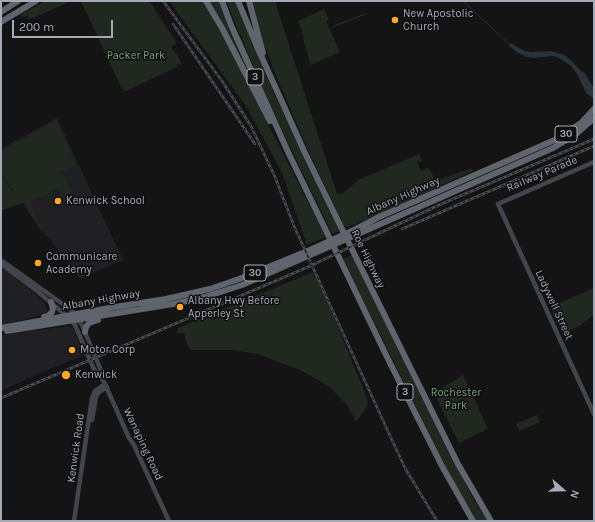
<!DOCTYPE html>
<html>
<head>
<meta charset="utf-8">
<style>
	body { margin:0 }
	#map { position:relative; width:595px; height:522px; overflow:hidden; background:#141415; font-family:Karla,sans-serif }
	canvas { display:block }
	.frame { position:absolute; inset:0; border:2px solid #a5abb6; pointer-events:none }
	.north { position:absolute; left:543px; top:470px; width:40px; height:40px; -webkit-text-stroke:3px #0f0f10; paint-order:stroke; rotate:110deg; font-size:11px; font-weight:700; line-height:16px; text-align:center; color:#a5abb6 }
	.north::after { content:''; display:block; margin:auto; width:14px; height:18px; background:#a5abb6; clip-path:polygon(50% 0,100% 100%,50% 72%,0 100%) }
	.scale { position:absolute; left:12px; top:20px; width:101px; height:18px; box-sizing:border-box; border:2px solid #a5abb6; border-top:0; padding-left:5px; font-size:12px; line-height:14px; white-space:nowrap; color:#a5abb6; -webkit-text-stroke:3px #0f0f10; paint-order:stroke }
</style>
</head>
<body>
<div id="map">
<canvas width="595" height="522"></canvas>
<div class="frame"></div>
<div class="north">N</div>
<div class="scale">200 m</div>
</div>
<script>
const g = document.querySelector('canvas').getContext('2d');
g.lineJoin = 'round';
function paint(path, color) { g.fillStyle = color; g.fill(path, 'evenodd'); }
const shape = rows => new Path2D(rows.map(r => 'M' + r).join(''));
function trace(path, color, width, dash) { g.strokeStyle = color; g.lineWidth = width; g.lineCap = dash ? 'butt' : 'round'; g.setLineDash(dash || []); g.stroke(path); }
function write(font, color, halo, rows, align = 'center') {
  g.font = font + ' Karla,sans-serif'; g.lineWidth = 3; g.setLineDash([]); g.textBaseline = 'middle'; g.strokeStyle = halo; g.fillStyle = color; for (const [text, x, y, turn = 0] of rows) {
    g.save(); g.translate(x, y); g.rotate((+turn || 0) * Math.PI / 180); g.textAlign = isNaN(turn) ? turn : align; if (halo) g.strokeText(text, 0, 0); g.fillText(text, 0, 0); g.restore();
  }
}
paint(shape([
	[57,118,123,260,80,279,47,236,41,231,1,171,1,149],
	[1,267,24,284,45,303,47,309,47,313,43,315,1,325],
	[69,326,73,328,84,355,27,379,1,391,1,335]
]), '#202023');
paint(shape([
	[45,1,71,1,31,19,29,19,27,16,24,17,20,15],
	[81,1,149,1,177,43,171,46,172,49,178,56,182,65,176,64,177,67,126,91,122,89],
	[169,1,203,1,216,22,326,237,307,245,282,173,246,106],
	[208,1,219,1,249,73,247,74],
	[226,1,236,1,274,94,340,231,332,234,267,98],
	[251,1,275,1,337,194,342,194,358,180,419,154,422,161,417,162,421,171,429,168,436,181,472,168,473,171,435,188,426,194,386,210,382,213,348,227,344,226,309,152,275,73,260,33],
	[324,9,329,20,326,21,340,52,310,65,306,47,305,46,303,39,304,38,301,28,300,27,298,21],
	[57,120,76,165,51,175,57,173,65,176,72,193,62,197,57,189,33,201,30,203,42,229,41,230,24,202,1,211,1,174,12,191,16,189,12,190,1,173,1,152],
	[352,255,448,451,474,500,488,521,477,521,456,486,434,443,343,259],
	[313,272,326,297,366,396,368,405,356,422,348,406,330,387,300,370,258,354,231,350,191,350,187,345,184,333,177,333,178,328],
	[594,288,594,314,581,325,564,334,562,333,551,309,552,306],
	[463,375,488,429,459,443,434,393],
	[537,415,540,422,519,431,516,424]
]), '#202820');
paint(shape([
	[510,43,525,51,532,52,551,51,564,55,573,62,580,70,585,73,594,89,594,99,586,93,577,74,570,65,557,57,552,56,534,58,527,57,518,53,509,46]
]), '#29333a');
trace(shape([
	[463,1,509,44],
	[332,27,365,14]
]), '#29333a', 1);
trace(shape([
	[594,162,498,204,594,414],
	[1,260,71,310,82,325,100,368,100,375],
	[1,264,32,287,67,316,75,325,93,367,95,371,100,375,105,384,129,438,134,445,169,521],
	[92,420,96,397,98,393,107,387],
	[74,521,92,398,95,391,105,384]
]), '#42454b', 4.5);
trace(shape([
	[206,1,222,28,270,121],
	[222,1,231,25,288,152,388,359,443,468,473,521],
	[238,1,259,51,305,153,341,227,458,464,491,521],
	[249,1,263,53],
	[1,12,18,1],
	[1,22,36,1],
	[44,317,48,316,52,312,53,308,51,302],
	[1,328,115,307,166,299,210,289,239,279,310,250,354,230,379,217,557,139,581,123,594,109],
	[7,331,173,304,205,297,242,285,553,148,575,135,594,118],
	[85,332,86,327,89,323,98,320]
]), '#60646c', 6);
const rail = shape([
	[163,1,222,81,251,126,275,177,294,226,391,438,405,468,437,521],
	[173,24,255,144],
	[402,229,594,146],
	[1,398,308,267,439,205,594,139]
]);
trace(rail, '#4b4e54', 2.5);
trace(rail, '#0f0f10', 1, [3]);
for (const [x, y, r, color] of [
	[395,20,4,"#f9a828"],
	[58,201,4,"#f9a828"],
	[38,263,4,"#f9a828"],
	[180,307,4,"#f9a828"],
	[72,350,4,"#f9a828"],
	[66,375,5,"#f9a828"]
]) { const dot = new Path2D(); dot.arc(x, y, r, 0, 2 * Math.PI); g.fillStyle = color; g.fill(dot); trace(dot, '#0f0f10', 1.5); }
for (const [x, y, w] of [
	[255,77,16],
	[566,134,22],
	[255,273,22],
	[405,392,16]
]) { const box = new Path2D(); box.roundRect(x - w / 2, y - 8, w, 16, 3); g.fillStyle = '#0f0f10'; g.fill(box); trace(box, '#a5abb6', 1); }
write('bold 10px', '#a5abb6', null, [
	["3",255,77],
	["30",566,134],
	["30",255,273],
	["3",405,392]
]);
write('11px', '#a5abb6', '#0f0f10', [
	["New Apostolic",403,14],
	["Church",403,27],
	["Kenwick School",66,201],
	["Communicare",46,257],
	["Academy",46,270],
	["Albany Hwy Before",188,301],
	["Apperley St",188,314],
	["Motor Corp",80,350],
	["Kenwick",75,375]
], 'left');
write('11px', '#7ba27b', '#0f0f10', [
	["Packer Park",136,56],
	["Rochester",456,393],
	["Park",456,406]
]);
write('11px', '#a5abb6', '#0f0f10', [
	["Railway Parade",542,174,-23],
	["Albany Highway",403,196,-24],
	["Roe Highway",368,259,64],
	["Albany Highway",101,300,-10],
	["Ladywell Street",554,305,65],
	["Wanaping Road",143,444,65],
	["Kenwick Road",76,448,-82]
]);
</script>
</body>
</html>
